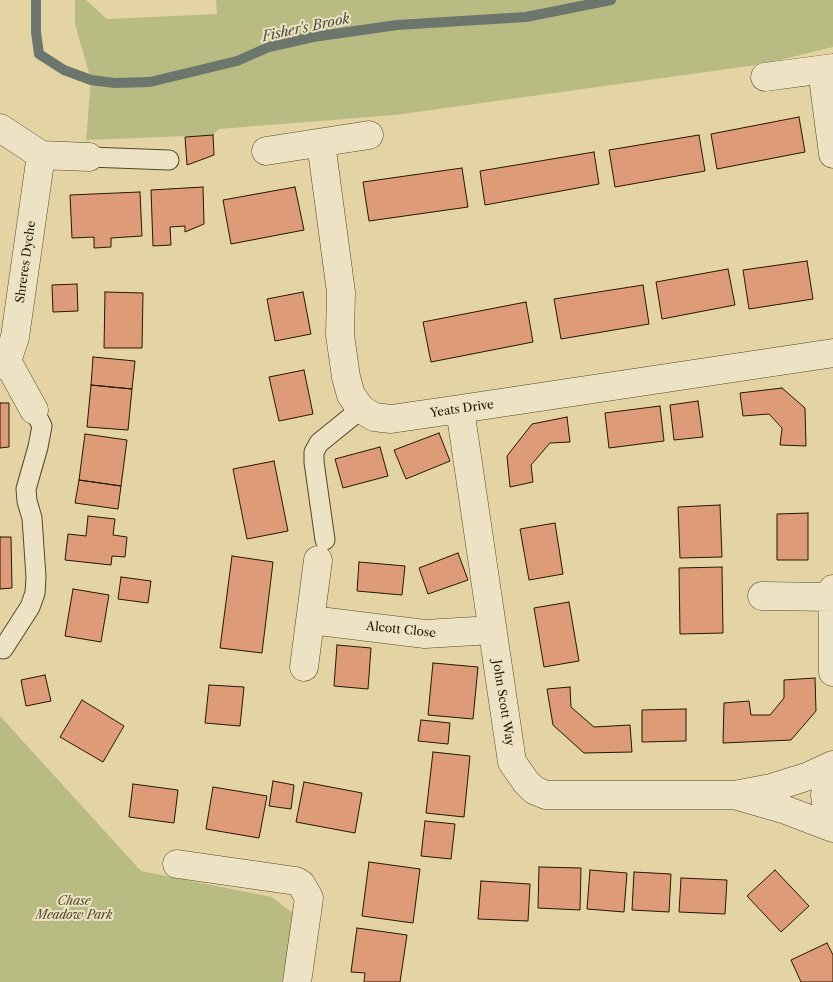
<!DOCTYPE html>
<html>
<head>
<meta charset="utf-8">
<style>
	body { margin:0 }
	canvas { display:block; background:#e4d4a4 }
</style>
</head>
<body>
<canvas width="833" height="982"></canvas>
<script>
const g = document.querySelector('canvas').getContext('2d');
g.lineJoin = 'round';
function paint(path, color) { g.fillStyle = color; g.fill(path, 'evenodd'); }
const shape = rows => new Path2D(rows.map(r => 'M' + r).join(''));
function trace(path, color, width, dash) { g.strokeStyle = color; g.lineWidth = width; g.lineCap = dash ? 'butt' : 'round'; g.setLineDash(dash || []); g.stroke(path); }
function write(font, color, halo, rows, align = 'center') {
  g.font = font + ' "Libre Caslon Text",serif'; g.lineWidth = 4; g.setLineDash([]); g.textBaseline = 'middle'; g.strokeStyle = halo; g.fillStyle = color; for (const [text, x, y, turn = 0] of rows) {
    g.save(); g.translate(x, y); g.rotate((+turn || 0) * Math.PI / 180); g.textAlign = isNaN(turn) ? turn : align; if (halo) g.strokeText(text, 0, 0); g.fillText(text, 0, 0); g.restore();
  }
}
paint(shape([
	[75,0,86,0,107,19,217,14,216,0,833,0,833,47,764,64,395,115,219,129,213,135,86,140,91,80,75,24],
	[0,716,141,871,272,897,295,915,283,982,0,982]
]), '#b9bc82');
trace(shape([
	[36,0,36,32,39,54,64,70,91,80,115,83,150,82,237,61,269,47,313,37,397,25,526,17,611,0]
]), '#6d766c', 10);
const building = shape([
	[799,117,805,152,717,169,711,134,799,117],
	[213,135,214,155,187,165,185,137,213,135],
	[699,135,705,171,615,187,609,150,699,135],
	[594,152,599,184,485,205,480,171,594,152],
	[462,168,468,207,369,221,363,182,462,168],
	[203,187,204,224,185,232,185,226,170,227,171,245,153,246,151,190,203,187],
	[295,187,304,230,231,244,223,200,295,187],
	[140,192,142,236,111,238,111,247,94,248,94,237,72,238,70,195,140,192],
	[807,261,813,299,749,309,743,270,807,261],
	[728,269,735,305,662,319,656,282,728,269],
	[77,284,78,311,53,312,52,285,77,284],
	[643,285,649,324,561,339,554,299,643,285],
	[105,292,143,293,142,348,104,348,105,292],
	[303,292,311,334,275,341,267,299,303,292],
	[526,302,533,342,431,362,423,322,526,302],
	[93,357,135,361,132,389,91,385,93,357],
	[304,370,313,414,279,421,269,377,304,370],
	[91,385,132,389,128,430,87,427,91,385],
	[782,388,805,408,806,446,780,445,782,428,769,414,743,416,740,393,782,388],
	[698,401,703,437,674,440,670,405,698,401],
	[0,403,9,403,9,447,0,448,0,403],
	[660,406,664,441,609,448,605,413,660,406],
	[567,417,570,442,550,443,531,465,533,482,510,487,507,456,532,424,567,417],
	[439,433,450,461,406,479,394,450,439,433],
	[85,434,127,440,121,486,79,480,85,434],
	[380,447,388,476,343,488,335,459,380,447],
	[274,461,288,531,247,539,233,469,274,461],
	[79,480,121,486,118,509,75,503,79,480],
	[720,505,722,557,680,558,678,507,720,505],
	[808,513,808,560,777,560,777,514,808,513],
	[88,516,115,519,113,535,127,537,125,557,112,556,111,565,65,560,68,534,86,536,88,516],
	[555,523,563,574,529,580,520,529,555,523],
	[0,537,11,537,12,588,0,589,0,537],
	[458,553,468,580,428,594,419,568,458,553],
	[232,556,273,562,262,653,220,648,232,556],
	[359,562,405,566,402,595,357,591,359,562],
	[722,567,723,633,680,634,679,568,722,567],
	[121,577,151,581,148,603,118,599,121,577],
	[73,589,109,595,101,642,65,636,73,589],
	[569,602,579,661,544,667,534,608,569,602],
	[337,645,371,648,368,689,334,686,337,645],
	[433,663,478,667,473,719,428,715,433,663],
	[45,675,51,701,26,706,21,680,45,675],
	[815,678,816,711,791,740,723,743,724,703,749,701,751,715,770,715,784,698,784,680,815,678],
	[209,685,244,687,240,726,205,723,209,685],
	[570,687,571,707,594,727,630,725,632,752,584,753,553,725,547,689,570,687],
	[82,700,124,726,103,762,60,737,82,700],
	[686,709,686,741,642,742,642,710,686,709],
	[421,720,450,723,448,744,418,741,421,720],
	[433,752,470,756,464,817,426,813,433,752],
	[273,781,294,785,291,809,269,806,273,781],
	[304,782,362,793,355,833,296,822,304,782],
	[133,784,178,790,174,823,129,817,133,784],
	[213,787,267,796,259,838,206,829,213,787],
	[425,821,455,824,451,859,421,856,425,821],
	[369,862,420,869,413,923,362,916,369,862],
	[539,867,581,868,580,910,538,908,539,867],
	[590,870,627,873,624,912,587,909,590,870],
	[775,870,809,906,781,932,747,896,775,870],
	[634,872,671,874,669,912,632,910,634,872],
	[681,878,727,880,725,914,679,912,681,878],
	[481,881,530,884,528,921,478,919,481,881],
	[357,928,407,935,400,982,364,982,365,973,351,972,357,928],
	[827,943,833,955,833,982,801,982,791,960,827,943]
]);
paint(building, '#dd9b77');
trace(building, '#261702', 1);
const lane = shape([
	[89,157,169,160],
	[325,540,314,462,314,452,319,443,361,409],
	[3,649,30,607,35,593,36,577,32,518,27,501,26,489,38,447,42,426,34,410]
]);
const street = shape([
	[822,70,833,154],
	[765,77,833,68],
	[0,128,41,155,89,157],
	[321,143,341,292,340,335,346,377,351,395,361,409,374,417,391,419,460,409,833,353],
	[266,151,369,135],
	[7,361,34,410],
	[0,365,7,361,15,337,41,155],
	[460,409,512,762,526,782,534,790,546,795,734,795,771,788,809,776,833,765],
	[762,596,833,597],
	[311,620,425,634,492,630],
	[304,667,318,560],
	[833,672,833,589],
	[833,771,829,778,825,795,827,811,833,823],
	[738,796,783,809,833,828],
	[177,864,296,881,301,884,309,898,297,982]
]);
trace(lane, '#56462a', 21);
trace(street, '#56462a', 29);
trace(lane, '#ede3c4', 19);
trace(street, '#ede3c4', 28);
write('12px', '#261702', '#ede3c4', [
	["Shreres Dyche",26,262,-82],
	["Yeats Drive",462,409,-8],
	["Alcott Close",401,630,6],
	["John Scott Way",503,703,81]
]);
write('italic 12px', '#524928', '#ede3c4', [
	["Chase",74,902],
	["Meadow Park",74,916]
]);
write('italic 14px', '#4f4e40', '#ede3c4', [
	["Fisher's Brook",306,28,-12]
]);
</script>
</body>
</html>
